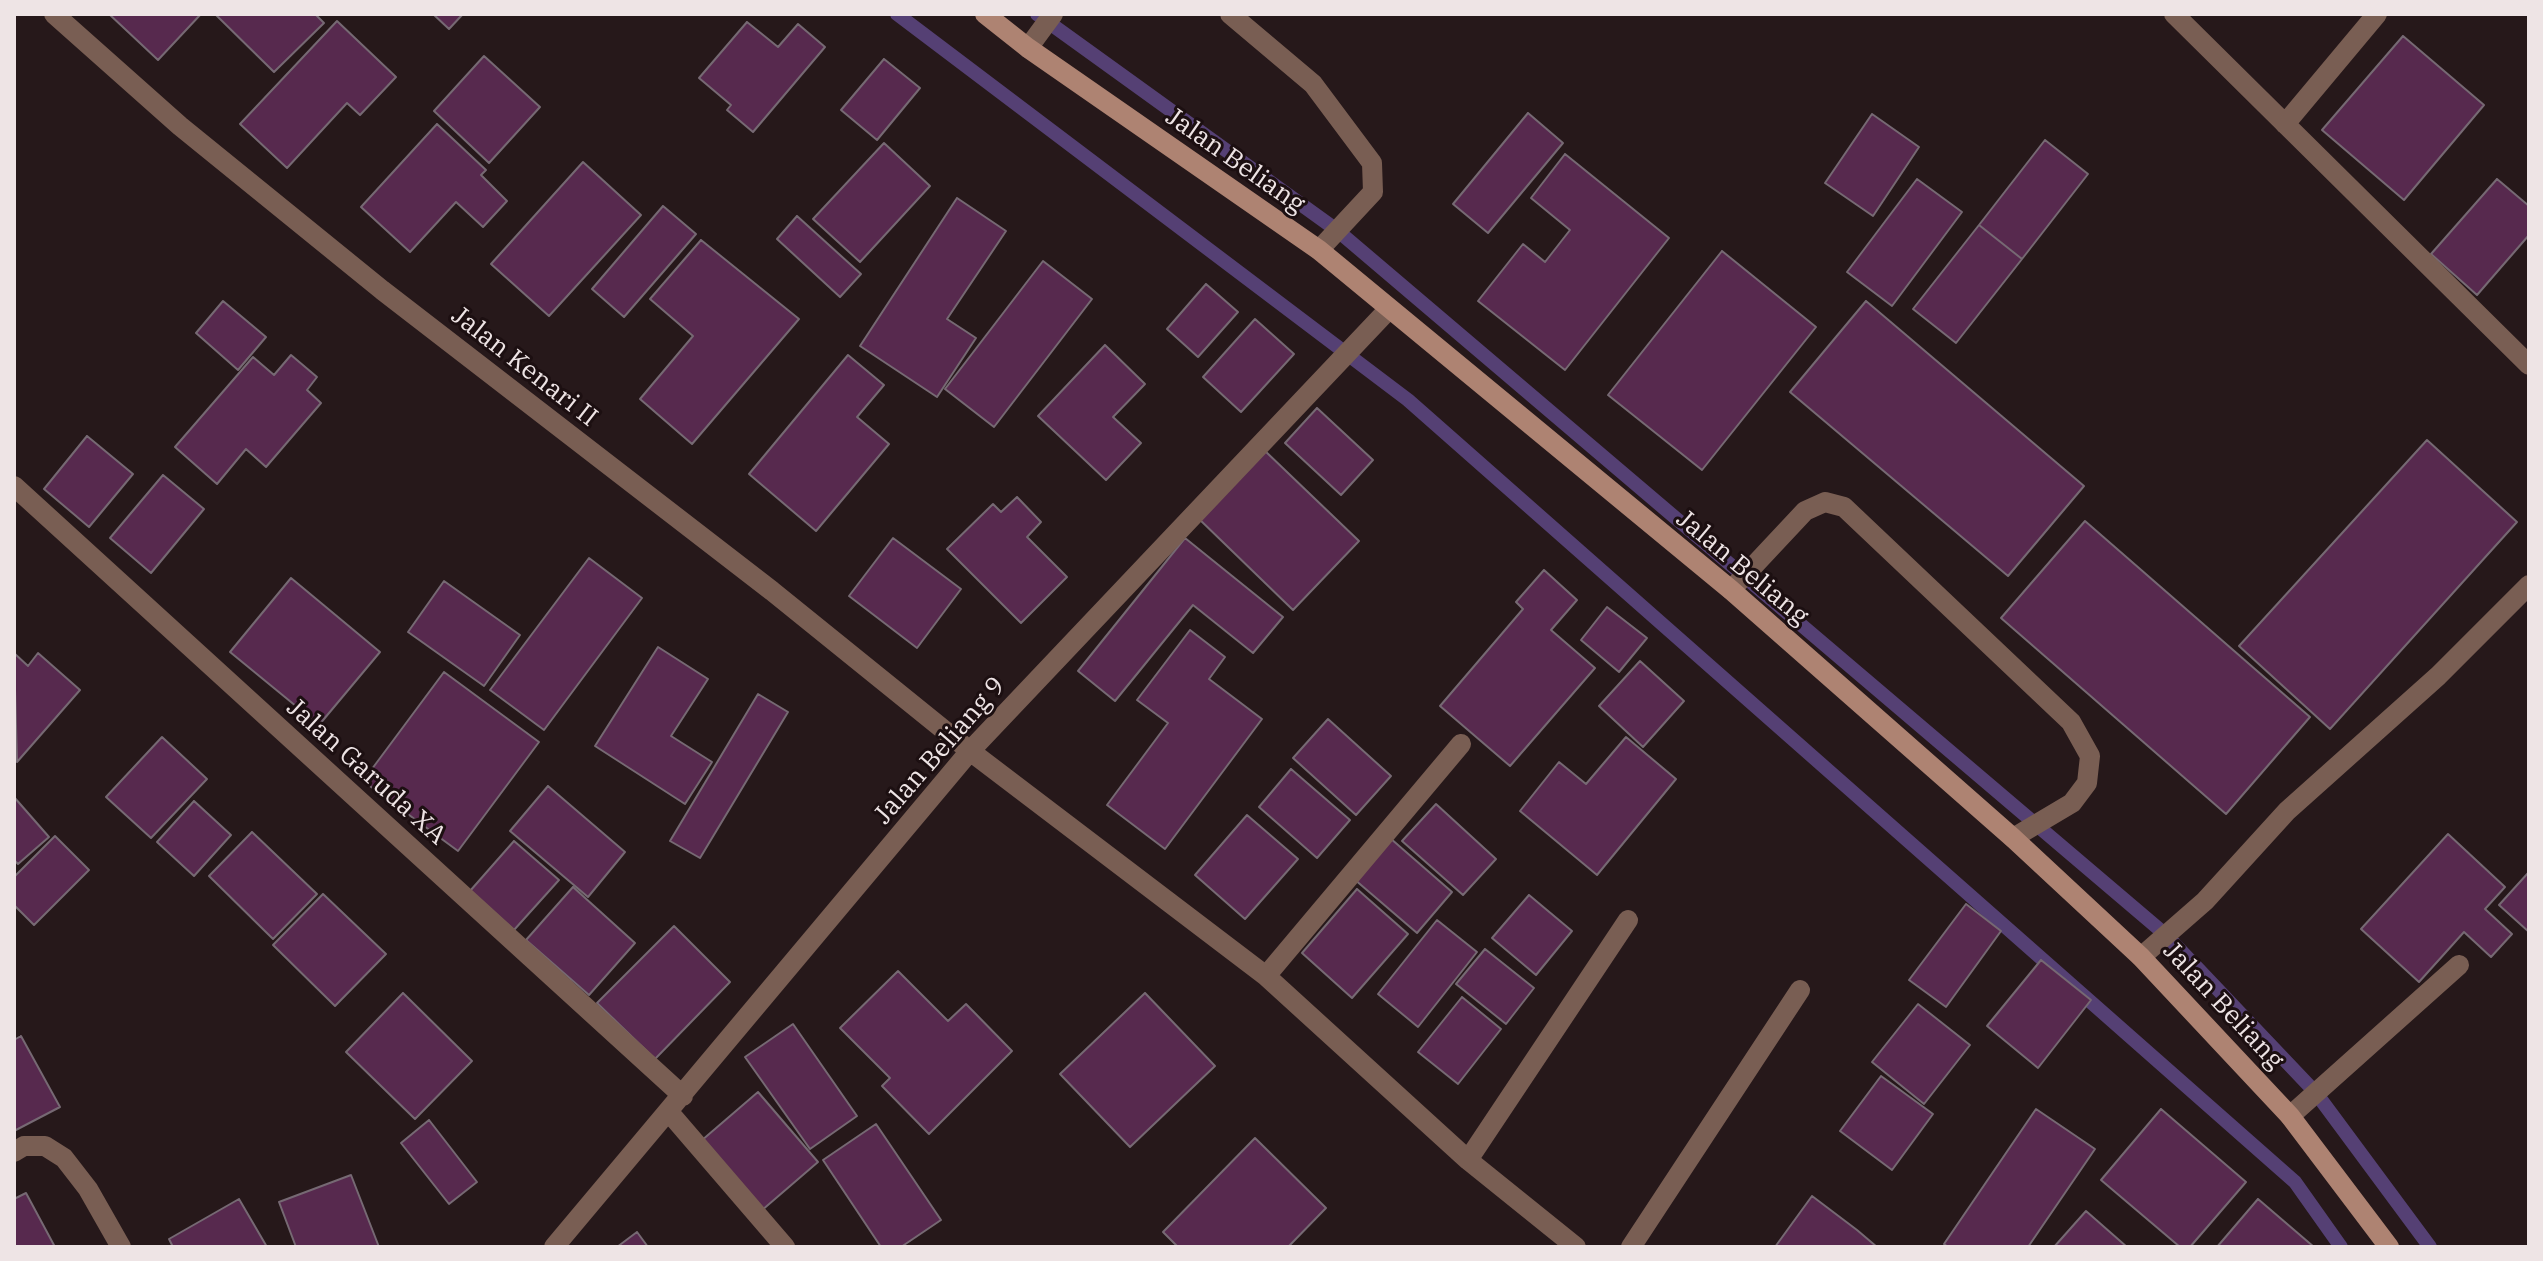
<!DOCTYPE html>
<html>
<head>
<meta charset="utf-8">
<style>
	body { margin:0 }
	#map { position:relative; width:2543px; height:1261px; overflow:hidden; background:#26181a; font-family:"IBM Plex Serif",serif }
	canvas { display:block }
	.frame { position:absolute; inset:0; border:16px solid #eee4e5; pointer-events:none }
</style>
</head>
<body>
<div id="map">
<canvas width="2543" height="1261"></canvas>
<div class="frame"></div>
</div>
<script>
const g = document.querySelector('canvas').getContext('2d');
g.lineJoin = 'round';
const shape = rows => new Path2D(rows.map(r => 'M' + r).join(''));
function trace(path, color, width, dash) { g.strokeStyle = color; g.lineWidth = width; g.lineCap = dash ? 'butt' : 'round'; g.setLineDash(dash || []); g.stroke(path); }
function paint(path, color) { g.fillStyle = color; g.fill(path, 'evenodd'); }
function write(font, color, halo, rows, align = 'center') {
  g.font = font + ' "IBM Plex Serif",serif'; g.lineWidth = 6; g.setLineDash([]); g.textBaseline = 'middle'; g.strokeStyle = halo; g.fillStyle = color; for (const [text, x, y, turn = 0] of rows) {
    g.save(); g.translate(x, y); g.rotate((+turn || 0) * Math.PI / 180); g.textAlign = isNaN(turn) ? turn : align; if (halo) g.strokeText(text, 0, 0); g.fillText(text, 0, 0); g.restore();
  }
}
trace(shape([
	[897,14,1408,400,2295,1182,2341,1247],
	[1037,14,1338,231,2166,935,2316,1093,2430,1247]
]), '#554074', 14);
const building = shape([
	[109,14,201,14,158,60,109,14],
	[215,14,315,14,324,23,274,72,215,14],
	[433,14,463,14,449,29,433,14],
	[337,21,396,77,360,115,347,103,287,168,240,124,337,21],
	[747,22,778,47,798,24,825,47,753,132,727,110,731,105,699,78,747,22],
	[2403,36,2484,105,2404,200,2322,130,2403,36],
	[484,56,540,107,489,163,434,111,484,56],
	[884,59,920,88,877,140,841,110,884,59],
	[1528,113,1563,143,1488,233,1453,204,1528,113],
	[1872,114,1919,147,1873,216,1825,183,1872,114],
	[437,124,486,170,481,175,507,201,483,227,456,202,410,252,361,207,437,124],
	[2045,140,2088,174,2022,259,1979,225,2045,140],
	[884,143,930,186,860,262,813,219,884,143],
	[1565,154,1669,238,1565,370,1478,301,1523,244,1545,262,1570,230,1531,198,1565,154],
	[583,162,641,215,549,316,491,264,583,162],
	[1917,179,1962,212,1892,306,1847,272,1917,179],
	[2497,179,2529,206,2529,235,2477,295,2431,254,2497,179],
	[957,198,1006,231,947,319,976,338,937,397,860,346,957,198],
	[663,206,696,234,624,317,592,289,663,206],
	[797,216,861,274,840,297,777,239,797,216],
	[1979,225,2022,259,1956,343,1913,309,1979,225],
	[701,240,799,319,692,444,640,399,693,336,650,299,701,240],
	[1722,251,1816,327,1702,470,1608,395,1722,251],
	[1043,261,1092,299,994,427,945,389,1043,261],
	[1206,284,1238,312,1198,357,1167,329,1206,284],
	[223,301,266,337,238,370,196,333,223,301],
	[1866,301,2084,486,2008,576,1790,392,1866,301],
	[1255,319,1294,354,1241,412,1203,377,1255,319],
	[1105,345,1145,384,1113,417,1141,443,1106,480,1038,416,1105,345],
	[291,355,317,377,307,390,321,403,266,467,246,449,217,484,175,447,253,357,274,375,291,355],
	[848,355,884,385,857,417,889,444,816,531,749,474,848,355],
	[1317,408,1373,460,1341,495,1285,443,1317,408],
	[87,436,133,474,89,527,44,489,87,436],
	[2427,440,2517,522,2330,729,2239,646,2427,440],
	[1263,449,1359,541,1293,610,1197,517,1263,449],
	[163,475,204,509,151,573,110,538,163,475],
	[1017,497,1041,522,1027,537,1067,577,1021,623,947,549,993,504,1001,512,1017,497],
	[2085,521,2310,717,2226,814,2001,618,2085,521],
	[893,538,961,589,917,648,849,596,893,538],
	[1185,538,1283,617,1253,653,1193,605,1115,701,1078,671,1185,538],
	[589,558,642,598,544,730,490,690,589,558],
	[1544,570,1577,600,1551,630,1595,668,1510,766,1440,706,1523,609,1516,602,1544,570],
	[291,578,380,652,319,725,230,652,291,578],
	[444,581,520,635,484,686,408,632,444,581],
	[1607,607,1647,638,1619,672,1581,640,1607,607],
	[1190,630,1225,657,1209,679,1262,719,1165,849,1107,805,1168,723,1137,700,1190,630],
	[658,647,708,679,671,736,712,762,685,804,595,746,658,647],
	[14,653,28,666,38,653,80,690,17,762,14,653],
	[1640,661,1684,701,1643,747,1599,706,1640,661],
	[444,672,539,742,458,851,363,781,444,672],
	[758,694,788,712,700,858,670,841,758,694],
	[1328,719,1391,776,1356,815,1293,758,1328,719],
	[162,737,207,779,151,838,106,797,162,737],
	[1626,737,1676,779,1597,875,1520,811,1559,762,1586,784,1626,737],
	[1291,769,1350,820,1317,858,1259,807,1291,769],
	[548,786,625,852,588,897,510,831,548,786],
	[14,797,49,837,18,864,14,860,14,797],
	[194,801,231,835,194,876,157,842,194,801],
	[1436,804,1496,859,1463,895,1402,841,1436,804],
	[1247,815,1298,859,1245,919,1195,875,1247,815],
	[252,832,317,894,273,939,209,876,252,832],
	[2448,834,2505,887,2485,909,2512,934,2491,957,2464,932,2419,982,2361,929,2448,834],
	[55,836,89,870,34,925,14,905,14,877,55,836],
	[1390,838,1452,892,1417,933,1354,879,1390,838],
	[514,841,559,880,514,930,470,891,514,841],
	[2528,873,2529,874,2529,932,2499,905,2528,873],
	[573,887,635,943,589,995,526,940,573,887],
	[1357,889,1408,934,1352,998,1302,953,1357,889],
	[323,894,386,954,335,1006,273,945,323,894],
	[1529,895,1572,931,1536,975,1492,938,1529,895],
	[1966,904,2001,931,1946,1007,1909,980,1966,904],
	[1437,920,1477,952,1418,1027,1378,994,1437,920],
	[674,926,730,982,655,1059,597,1003,674,926],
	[1485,949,1534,988,1506,1024,1456,984,1485,949],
	[2041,960,2091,1000,2038,1068,1987,1026,2041,960],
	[898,971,948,1021,966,1004,1012,1051,929,1134,882,1086,890,1078,840,1028,898,971],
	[403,993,472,1061,415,1119,346,1052,403,993],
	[1145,993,1215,1066,1130,1147,1060,1074,1145,993],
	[1462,997,1501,1029,1458,1084,1418,1052,1462,997],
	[1918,1004,1970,1045,1924,1104,1872,1062,1918,1004],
	[793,1024,857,1116,810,1149,745,1057,793,1024],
	[21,1036,60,1107,14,1131,14,1040,21,1036],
	[1881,1076,1933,1114,1892,1170,1840,1131,1881,1076],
	[758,1092,818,1162,761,1211,701,1141,758,1092],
	[2036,1109,2095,1149,2028,1247,1948,1247,1944,1244,2036,1109],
	[2161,1109,2246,1182,2190,1247,2180,1247,2101,1180,2161,1109],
	[429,1120,477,1182,449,1204,401,1143,429,1120],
	[876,1124,941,1220,901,1247,881,1247,823,1160,876,1124],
	[1255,1138,1326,1208,1288,1247,1178,1247,1163,1232,1255,1138],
	[351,1175,379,1247,296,1247,279,1202,351,1175],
	[26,1193,55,1247,14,1247,14,1199,26,1193],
	[1812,1196,1857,1230,1877,1247,1775,1247,1812,1196],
	[239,1199,267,1247,173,1247,169,1239,239,1199],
	[2258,1199,2314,1247,2217,1247,2258,1199],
	[2086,1211,2127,1247,2054,1247,2086,1211],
	[637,1232,648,1247,617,1247,637,1232]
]);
paint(building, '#57294e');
trace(building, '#766973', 2);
trace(shape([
	[1230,14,1313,84,1372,163,1373,192,1319,250],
	[1028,48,1053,14],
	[1731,590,1805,511,1825,502,1844,507,2071,722,2090,756,2087,783,2072,803,2013,838],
	[2290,1116,2459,965]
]), '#795e53', 20);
trace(shape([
	[54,14,180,126,382,290,772,591,970,751,1266,976,1468,1160,1576,1247],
	[2174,14,2529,365],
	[2285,124,2377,14],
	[14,486,683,1096],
	[2141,957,2205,901,2287,811,2438,676,2529,585],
	[1266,976,1461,744],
	[668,1111,785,1247],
	[14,1152,24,1146,45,1146,64,1158,88,1189,121,1247],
	[1468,1160,1628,920],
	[554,1247,970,751,1388,310],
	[1631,1247,1800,990]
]), '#795e53', 20);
trace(shape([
	[985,14,1028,48,1319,250,1731,590,2013,838,2141,957,2290,1116,2389,1247]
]), '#ae8372', 20);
write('26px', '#eee4e5', '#1c0f11', [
	["Jalan Beliang",1235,161,35],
	["Jalan Kenari II",524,367,38],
	["Jalan Beliang",1742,568,40],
	["Jalan Beliang 9",940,751,-49],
	["Jalan Garuda XA",366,772,42],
	["Jalan Beliang",2223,1006,47]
]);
</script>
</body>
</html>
